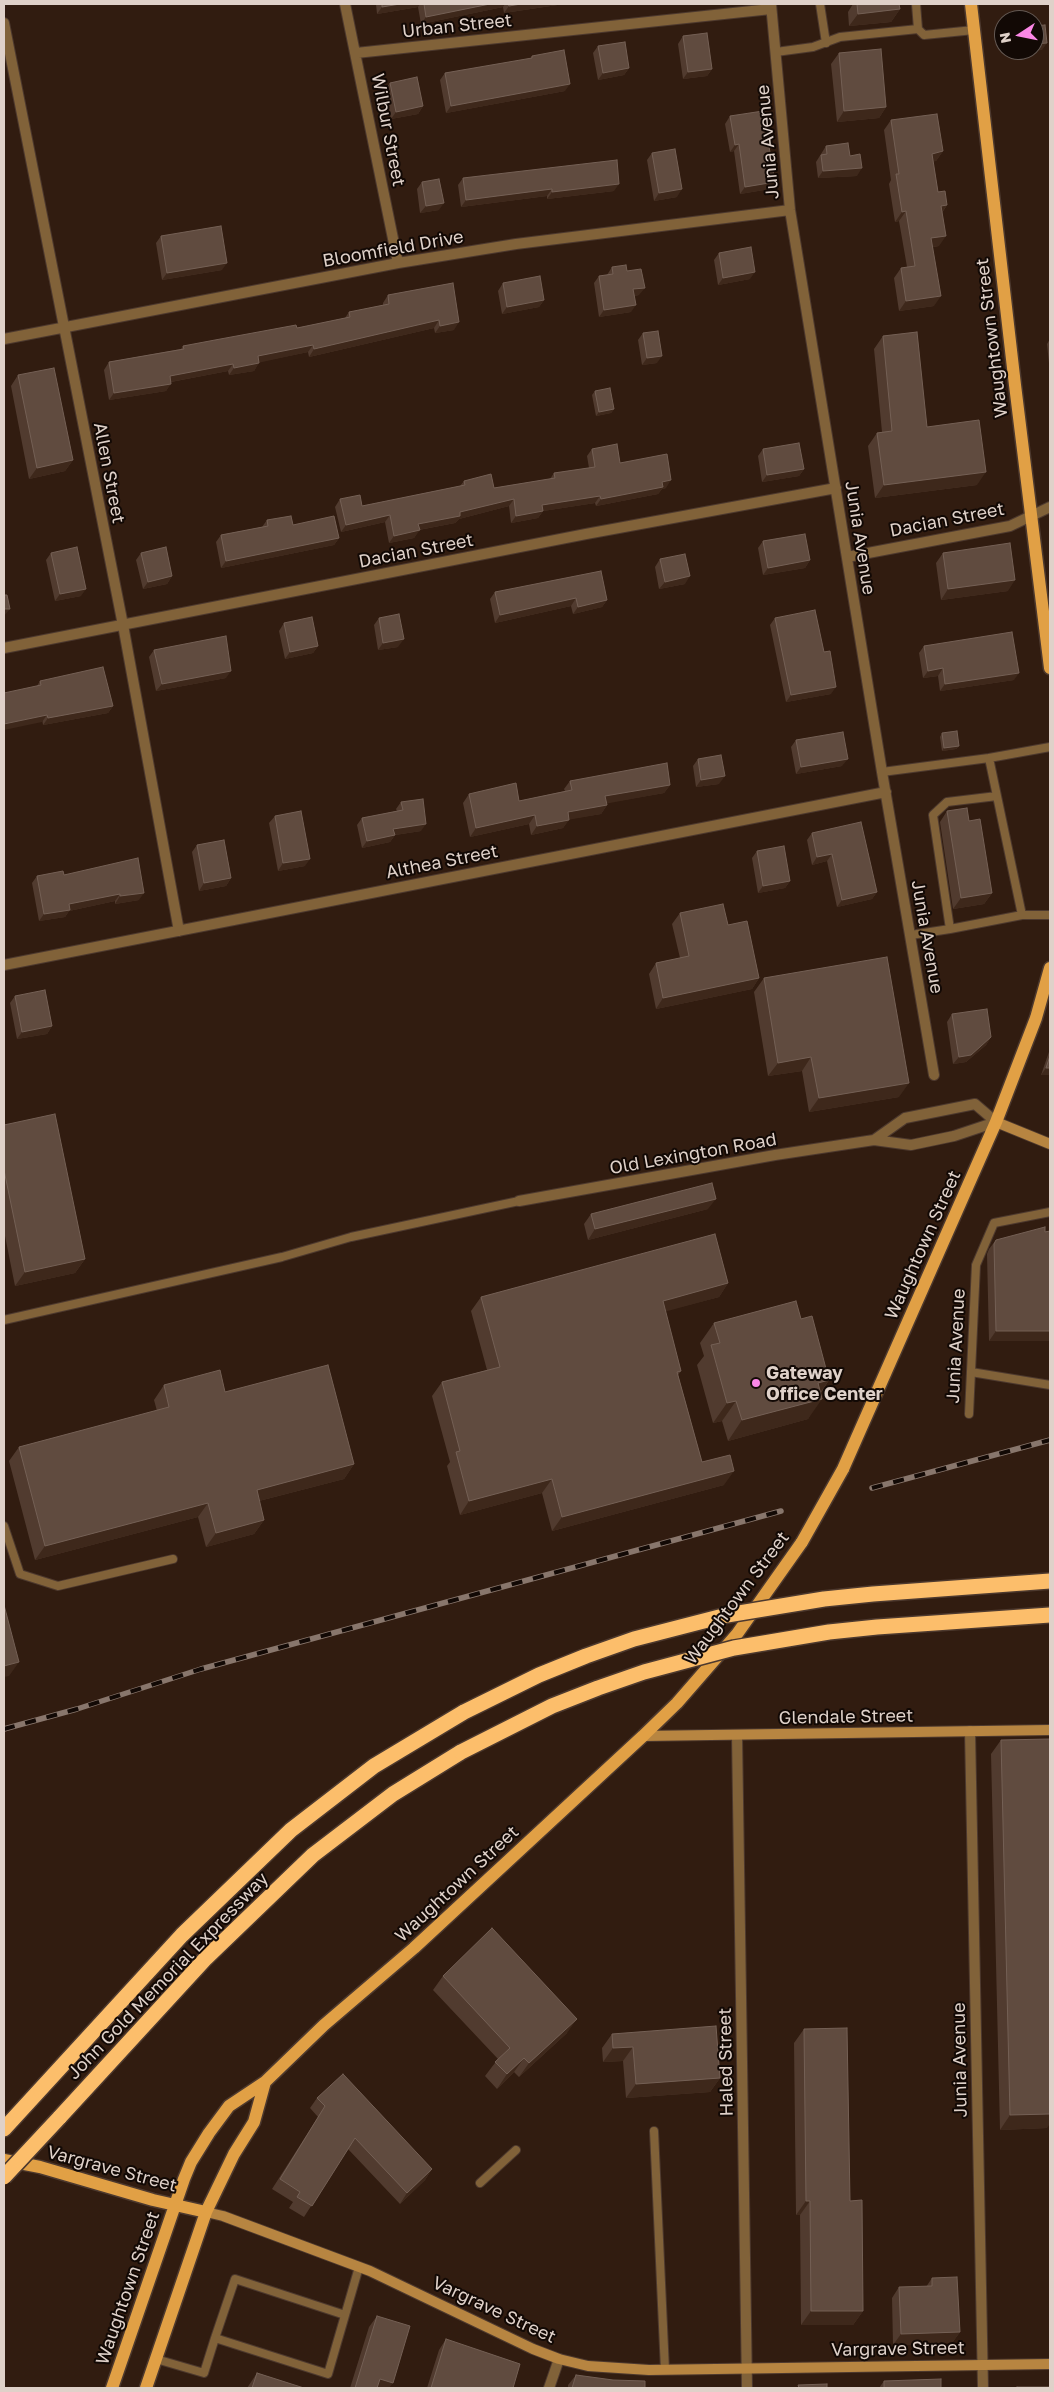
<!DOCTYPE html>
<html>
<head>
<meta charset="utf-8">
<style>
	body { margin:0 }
	#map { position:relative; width:1054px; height:2392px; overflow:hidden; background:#311c10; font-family:"Golos Text",sans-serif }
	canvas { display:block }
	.frame { position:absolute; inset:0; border:5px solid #dfd1c9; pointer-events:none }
	.north { position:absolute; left:994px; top:10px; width:50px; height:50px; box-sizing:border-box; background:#120905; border:1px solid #645953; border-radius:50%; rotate:259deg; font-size:14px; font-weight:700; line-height:20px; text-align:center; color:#dfd1c9 }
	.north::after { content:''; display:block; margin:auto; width:18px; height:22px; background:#fb87e6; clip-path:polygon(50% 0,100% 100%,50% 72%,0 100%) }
</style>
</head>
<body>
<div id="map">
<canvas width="1054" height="2392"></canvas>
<div class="frame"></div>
<div class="north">N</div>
</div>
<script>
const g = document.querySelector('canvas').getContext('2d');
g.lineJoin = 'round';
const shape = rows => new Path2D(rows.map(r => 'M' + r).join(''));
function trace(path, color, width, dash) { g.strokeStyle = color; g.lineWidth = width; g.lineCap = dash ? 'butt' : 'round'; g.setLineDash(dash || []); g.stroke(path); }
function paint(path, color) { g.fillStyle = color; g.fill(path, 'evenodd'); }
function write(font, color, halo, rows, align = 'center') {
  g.font = font + ' "Golos Text",sans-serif'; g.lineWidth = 4; g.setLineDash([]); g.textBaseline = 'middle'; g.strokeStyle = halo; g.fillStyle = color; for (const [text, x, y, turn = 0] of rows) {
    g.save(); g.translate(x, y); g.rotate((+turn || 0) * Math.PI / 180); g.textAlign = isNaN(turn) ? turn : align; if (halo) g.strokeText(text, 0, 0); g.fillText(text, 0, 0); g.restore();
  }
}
const lane = shape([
	[820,4,826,43],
	[916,4,918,29,924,35,974,30],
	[776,52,813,47,840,37,918,29],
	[989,758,1050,747],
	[882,772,989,758,1022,915,1050,915],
	[950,929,1022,915],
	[911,935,950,929,933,815,947,802,997,796],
	[4,1320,282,1257,351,1237,519,1201],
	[971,1372,1050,1385],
	[969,1414,976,1265,994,1223,1050,1212],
	[4,1526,20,1574,58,1586,173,1559],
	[654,2131,665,2370],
	[480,2183,516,2150],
	[215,2338,235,2279,345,2315],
	[156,2359,204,2373,215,2338,328,2374,359,2267]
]);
const street = shape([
	[345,4,398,263],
	[771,4,790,210,882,772,934,1075],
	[4,23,123,625,179,931],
	[356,53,771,9],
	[4,339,398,263,516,244,790,210],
	[847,557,1010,526,1050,507],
	[4,648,586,534,836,488],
	[4,965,886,792],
	[519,1201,775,1155,874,1140,911,1145,954,1136,996,1122,975,1104,905,1118,874,1140],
	[970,1731,983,2388],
	[737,1735,747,2388],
	[549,2388,559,2359]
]);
const secondary = shape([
	[996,1122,1050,1144],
	[643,1736,1050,1730],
	[206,2212,223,2216,370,2271,533,2349,559,2359,588,2366,649,2370,1050,2364]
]);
const primary = shape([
	[971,4,1015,385,1050,668],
	[843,1469,996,1122,1036,1018,1050,968],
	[4,2160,40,2167,153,2200,206,2212],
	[112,2388,184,2179,191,2162,209,2133,229,2106,265,2082,324,2025,414,1948,643,1736,677,1703,737,1634,802,1542],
	[146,2388,206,2212,234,2154,254,2122,265,2082]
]);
const highway = shape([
	[59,2118,206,1958,313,1855,393,1794,461,1752],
	[4,2129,182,1935,291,1830,374,1766,464,1712]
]);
trace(lane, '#4d392e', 10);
trace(street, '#4d392e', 12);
trace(secondary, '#4d392e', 12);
trace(primary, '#4d392e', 15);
trace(highway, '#4d392e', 18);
trace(lane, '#816239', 8);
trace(street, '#816239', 10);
trace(secondary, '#b78541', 10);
trace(primary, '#e1a045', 12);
trace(highway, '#fcbe6b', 15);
const rail = shape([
	[872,1488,1050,1440],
	[4,1729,77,1709,201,1669,781,1511]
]);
trace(rail, '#88766c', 5.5);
trace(rail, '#120905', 4, [11]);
const primaryBridge = shape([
	[802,1542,843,1469]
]);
const highwayBridge = shape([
	[464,1712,539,1675,586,1656,634,1639,727,1615,824,1599,873,1594,1050,1581],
	[461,1752,552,1706,598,1688,644,1672,734,1648,829,1632,877,1627,1050,1615],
	[4,2177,59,2118]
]);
trace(primaryBridge, '#4d392e', 15, []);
trace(highwayBridge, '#4d392e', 18, []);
trace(primaryBridge, '#e1a045', 12);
trace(highwayBridge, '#fcbe6b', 15);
paint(shape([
	[376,4,564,4,504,13,503,7,421,24,418,7,377,14],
	[853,4,899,4,900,9,891,22,849,26,848,12],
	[683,36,712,69,707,76,683,79,678,44],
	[598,46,629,68,624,75,598,80,593,53],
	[839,53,886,107,879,118,837,122,831,64],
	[532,56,565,91,446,113,440,80,445,73,530,59],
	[390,83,423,106,418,114,391,119,384,90],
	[730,116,770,189,740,194,734,151,730,152,725,124],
	[891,120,943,151,936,161,933,161,938,192,947,205,942,213,939,246,933,247,934,306,899,311,894,278,901,268,907,267,899,221,895,222,889,184,891,180,884,130],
	[826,146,850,156,857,176,818,178,816,162],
	[652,153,677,197,654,201,647,160],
	[463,178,614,191,547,199,547,196,461,207,458,185],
	[422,182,439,210,420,213,417,189],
	[161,236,222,270,162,280,156,243],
	[719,253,750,279,718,285,714,260],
	[612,267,627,271,639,295,634,296,631,312,599,317,594,283,599,276,607,275],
	[453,283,454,330,435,333,434,328,309,357,308,352,259,362,254,371,229,375,228,371,171,382,166,391,109,400,104,370,109,362,181,349,183,346,297,328,345,318,349,312,383,305,383,303,388,295],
	[503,283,544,300,539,307,502,314,498,291],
	[643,333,657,363,642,365,638,340],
	[883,336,927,427,977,485,875,498,868,446,877,433,882,432,874,349],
	[1050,339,1050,373,1047,344],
	[18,375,73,460,65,471,29,479,11,386],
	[595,391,614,409,611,413,596,416,592,395],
	[592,449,666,488,662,489,658,494,596,506,595,503,543,511,538,518,511,523,509,506,459,519,455,523,419,530,414,538,389,543,385,522,341,532,335,507,340,499,362,506,460,486,464,481,494,488,550,479,554,473,589,468,587,456],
	[763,449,804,469,799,476,762,482,758,456],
	[267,520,293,525,339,538,334,545,221,568,216,542,221,535,262,527],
	[763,541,810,560,805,568,763,575,758,548],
	[51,553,81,596,55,601,46,560],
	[141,553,172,576,167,584,143,589,136,560],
	[943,553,1008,591,941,600,936,563],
	[660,559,685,584,659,589,655,567],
	[495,592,607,600,602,607,573,614,571,606,495,623,490,599],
	[379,618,398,647,378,650,374,625],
	[775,618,831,694,786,702,770,625],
	[284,623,318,646,313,653,285,659,279,631],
	[924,646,1014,680,940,691,938,676,923,678,919,653],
	[154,650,226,678,156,691,149,657],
	[40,681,113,706,108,713,43,725,37,686],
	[942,733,959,746,956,749,942,751,940,737],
	[796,740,842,766,796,774,791,747],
	[698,759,719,784,696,787,693,766],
	[570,781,670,785,664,793,606,803,607,805,601,814,569,819,563,828,531,835,529,824,470,837,463,803,469,794,519,801,565,791,564,789],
	[401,802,421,831,395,835,390,842,362,848,357,825,362,818,397,811,396,809],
	[947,811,969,821,992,893,984,904,953,909,940,822],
	[275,816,305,866,278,871,269,823],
	[812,833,877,892,872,899,837,907,827,861,812,865,807,840],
	[197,845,231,878,226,886,199,891,192,852],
	[757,851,790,881,785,888,758,893,752,858],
	[64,875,139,900,115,904,115,901,69,911,65,917,39,921,32,883,37,876],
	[680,913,728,925,759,978,752,989,656,1009,649,974,656,963,680,958,672,924],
	[764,978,899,1097,809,1112,802,1071,768,1076,754,992],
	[15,996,52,1026,47,1034,17,1039,10,1003],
	[952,1014,991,1037,986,1045,966,1062,953,1064,947,1022],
	[1050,1049,1050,1075,1041,1075],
	[4,1125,85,1259,75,1273,15,1286,4,1231],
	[708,1209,588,1240,584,1224,591,1214],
	[1050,1231,1050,1341,989,1341,987,1254,989,1249,996,1240],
	[728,1283,719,1297,665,1311,681,1371,678,1375,702,1462,724,1485,552,1531,542,1493,460,1515,447,1466,450,1462,432,1396,442,1382,487,1370,471,1311,481,1297],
	[801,1319,829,1380,821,1393,808,1419,728,1441,722,1421,713,1423,697,1365,704,1356,700,1343,714,1323],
	[164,1385,354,1464,344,1479,259,1501,264,1520,254,1534,206,1547,198,1517,35,1560,9,1461,19,1447,157,1411,154,1400],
	[1001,1740,1047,2128,1000,2130,991,1754],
	[443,1976,567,2033,519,2077,514,2072,497,2089,485,2076,498,2059,433,1990],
	[804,2029,850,2201,863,2311,853,2325,801,2325,800,2215,796,2215,794,2043],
	[612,2034,720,2078,710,2092,626,2098,623,2061,603,2062,602,2048],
	[317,2098,432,2169,425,2180,400,2204,348,2149,304,2217,289,2208,293,2202,272,2189,318,2117,310,2108],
	[932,2278,960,2332,952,2343,893,2345,892,2298,899,2287,926,2287],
	[377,2316,389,2388,350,2388,369,2327],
	[446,2339,513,2388,427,2388,439,2350],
	[257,2373,304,2388,247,2388],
	[576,2375,645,2388,568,2388,568,2385],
	[884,2381,941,2388,879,2388]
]), '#513b2f');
paint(shape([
	[400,4,420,4,418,7,377,14,382,7],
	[490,4,505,4,503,7,421,24,426,17],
	[521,4,564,4,504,13,509,6],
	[900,9,891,22,849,26,858,14],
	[1047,43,1042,50,1007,53,1009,50,1034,50,1034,44],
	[629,68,624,75,598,80,603,73],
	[712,69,707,76,683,79,688,72],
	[570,84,565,91,446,113,451,106],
	[423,106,418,114,391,119,396,112],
	[886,107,879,118,837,122,844,111],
	[739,144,734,151,730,152,735,145],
	[943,151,936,161,925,164,932,154],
	[862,168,857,176,818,178,823,171],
	[775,182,770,189,740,194,745,187],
	[619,184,614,191,547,199,552,192],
	[552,189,547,196,461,207,466,200],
	[682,189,677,197,654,201,659,193],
	[444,203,439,210,420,213,426,206],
	[947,205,940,215,941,206],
	[906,211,899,221,895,222,902,212],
	[946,236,939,246,924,248,931,238],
	[227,263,222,270,162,280,167,273],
	[755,272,750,279,718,285,723,278],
	[645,288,639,295,628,297,633,289],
	[941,296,934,306,899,311,906,301],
	[544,300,539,307,502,314,507,307],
	[636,305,631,312,599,317,604,310],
	[439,320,434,328,309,357,314,349],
	[459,322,454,330,435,333,440,326],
	[313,345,308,352,253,364,258,356],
	[662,356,657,363,642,365,647,358],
	[259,363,254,371,229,375,234,368],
	[233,364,228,371,165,383,170,376],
	[171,384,166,391,109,400,114,393],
	[614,409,611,413,596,416,599,412],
	[73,460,65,471,29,479,37,468],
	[804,469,799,476,762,482,767,475],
	[986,472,977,485,875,498,884,485],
	[671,480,666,488,662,489,658,494,596,506,601,499],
	[600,496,595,503,543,511,538,518,511,523,516,516,542,505],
	[514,499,509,506,459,519,455,523,413,531,418,524,460,512],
	[390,515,385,522,341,532,346,525],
	[420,530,414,538,389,543,394,536],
	[339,538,334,545,221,568,226,561],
	[810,560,805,568,763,575,768,568],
	[172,576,167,584,143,589,148,582],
	[690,576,685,584,659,589,665,582],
	[1015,580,1008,591,941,600,948,589],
	[86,589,81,596,55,601,60,594],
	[576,598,571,606,495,623,500,615],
	[607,600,602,607,573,614,578,607],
	[4,609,10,609,4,616],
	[404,639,398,647,378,650,383,643],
	[318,646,313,653,285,659,290,652],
	[943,668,938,676,923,678,928,671],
	[231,671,226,678,156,691,162,684],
	[1019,673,1014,680,940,691,945,684],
	[836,687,831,694,786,702,791,695],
	[113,706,108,713,43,725,48,718],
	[47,715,42,722,4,730,4,724],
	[959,746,956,749,942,751,944,748],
	[848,759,842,766,796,774,801,767],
	[725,776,719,784,696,787,701,780],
	[670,785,664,793,599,805,605,796],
	[607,805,601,814,562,821,568,812],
	[535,815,529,824,470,837,476,828],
	[569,820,563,828,531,835,537,826],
	[426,824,421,831,388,836,393,829],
	[395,835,390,842,362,848,367,841],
	[832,854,827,861,812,865,817,857],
	[310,859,305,866,278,871,283,863],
	[231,878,226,886,199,891,204,883],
	[790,881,785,888,758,893,763,886],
	[877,892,872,899,837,907,842,900],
	[144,893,139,900,115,904,120,896],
	[992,893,984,904,953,909,961,898],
	[120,894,115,901,69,911,65,917,39,921,44,914,69,904],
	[759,978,752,989,656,1009,663,998],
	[52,1026,47,1034,17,1039,22,1032],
	[991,1037,986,1045,966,1062,953,1064,959,1057],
	[811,1057,802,1071,768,1076,778,1063],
	[1046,1068,1050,1068,1050,1075,1041,1075],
	[909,1083,899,1097,809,1112,819,1098],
	[716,1199,708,1209,588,1240,595,1229],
	[85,1259,75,1273,15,1286,25,1272],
	[728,1283,719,1297,653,1315,663,1301],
	[996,1331,1050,1331,1050,1341,989,1341],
	[829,1380,815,1400,818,1383],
	[822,1399,808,1419,728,1441,742,1420],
	[736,1401,722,1421,713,1423,727,1403],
	[354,1464,344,1479,247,1504,257,1490],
	[734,1471,724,1485,552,1531,562,1517],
	[552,1479,542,1493,460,1515,469,1501],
	[208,1503,198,1517,35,1560,45,1546],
	[264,1520,254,1534,206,1547,216,1533],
	[19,1662,9,1676,4,1677,4,1666],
	[577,2019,567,2033,519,2077,529,2063],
	[633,2047,623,2061,603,2062,613,2048],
	[524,2058,514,2072,497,2089,507,2074],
	[720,2078,710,2092,626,2098,636,2084],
	[1050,2114,1050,2124,1047,2128,1000,2130,1010,2115],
	[432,2169,425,2180,400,2204,407,2193],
	[806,2201,810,2201,800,2215,796,2215],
	[811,2311,863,2311,853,2325,801,2325],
	[960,2332,952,2343,893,2345,901,2334],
	[380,2379,393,2383,389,2388,374,2388]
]), '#3e281b');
const building = shape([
	[382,4,400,4,382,7,382,4],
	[424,4,490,4,426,17,424,4],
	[508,4,521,4,509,6,508,4],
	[857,4,899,4,900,9,858,14,857,4],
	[1027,13,1028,20,1009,20,1009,15,1027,13],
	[1045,25,1047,43,1034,44,1034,26,1045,25],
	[707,33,712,69,688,72,683,36,707,33],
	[625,42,629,68,603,73,598,46,625,42],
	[881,49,886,107,844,111,839,53,881,49],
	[564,50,570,84,451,106,445,73,532,58,532,56,564,50],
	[417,77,423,106,396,112,390,83,417,77],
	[763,111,775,182,745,187,739,144,735,145,730,116,763,111],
	[937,114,943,151,932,154,938,192,945,191,947,205,941,206,946,236,931,238,941,296,906,301,901,268,915,266,906,211,902,212,896,174,899,174,891,120,937,114],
	[848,143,850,156,860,154,862,168,823,171,821,155,827,154,826,146,848,143],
	[675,149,682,189,659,193,652,153,675,149],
	[617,160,619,184,552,192,552,189,466,200,463,178,617,160],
	[439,179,444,203,426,206,422,182,439,179],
	[221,226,227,263,167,273,161,236,221,226],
	[751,247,755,272,723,278,719,253,751,247],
	[626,265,627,271,641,269,645,288,633,289,636,305,604,310,599,276,613,274,612,267,626,265],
	[540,276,544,300,507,307,503,283,540,276],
	[453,283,459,322,440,326,439,320,314,349,313,345,258,356,259,363,234,368,233,364,170,376,171,384,114,393,109,362,184,349,183,346,215,340,296,325,297,328,350,317,349,312,389,304,388,295,453,283],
	[658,331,662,356,647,358,643,333,658,331],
	[917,332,927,427,979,420,986,472,884,485,877,433,892,431,883,336,917,332],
	[54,368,73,460,37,468,18,375,54,368],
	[610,388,614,409,599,412,595,391,610,388],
	[799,443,804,469,767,475,763,449,799,443],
	[617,444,620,463,667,454,671,480,662,482,663,487,601,499,600,496,542,505,543,511,516,516,514,499,460,512,460,516,418,524,420,530,394,536,390,515,346,525,340,499,360,495,362,506,465,485,464,481,491,474,494,488,555,478,554,473,595,467,592,449,617,444],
	[291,516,293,525,334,516,339,538,226,561,221,535,268,526,267,520,291,516],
	[805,534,810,560,768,568,763,541,805,534],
	[1010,543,1015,580,948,589,943,553,1010,543],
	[77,547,86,589,60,594,51,553,77,547],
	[166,547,172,576,148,582,141,553,166,547],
	[685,554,690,576,665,582,660,559,685,554],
	[601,571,607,600,578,607,576,598,500,615,495,592,601,571],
	[4,595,7,595,10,609,4,609,4,595],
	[815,610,824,652,830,651,836,687,791,695,775,618,815,610],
	[399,614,404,639,383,643,379,618,399,614],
	[312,617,318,646,290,652,284,623,312,617],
	[1012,632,1019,673,945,684,943,668,928,671,924,646,1012,632],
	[226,636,231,671,162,684,154,650,226,636],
	[103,667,113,706,48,718,47,715,4,724,4,693,41,685,40,681,103,667],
	[957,731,959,746,944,748,942,733,957,731],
	[843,732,848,759,801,767,796,740,843,732],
	[721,755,725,776,701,780,698,759,721,755],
	[667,763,670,785,605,796,607,805,568,812,569,820,537,826,535,815,476,828,469,794,516,783,519,801,572,790,570,781,667,763],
	[423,799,426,824,393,829,395,835,367,841,362,818,403,810,401,802,423,799],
	[967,808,969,821,980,819,992,893,961,898,947,811,967,808],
	[301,811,310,859,283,863,275,816,301,811],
	[861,822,877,892,842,900,832,854,817,857,812,833,861,822],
	[224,840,231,878,204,883,197,845,224,840],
	[784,846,790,881,763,886,757,851,784,846],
	[138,858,144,893,120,896,120,894,69,904,70,910,44,914,37,876,63,871,64,875,138,858],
	[723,904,728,925,747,921,759,978,663,998,656,963,689,956,680,913,723,904],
	[887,957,909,1083,819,1098,811,1057,778,1063,764,978,887,957],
	[45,990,52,1026,22,1032,15,996,45,990],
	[987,1009,991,1037,971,1055,959,1057,952,1014,987,1009],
	[1050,1056,1050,1068,1046,1068,1050,1056],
	[55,1114,85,1259,25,1272,4,1170,4,1125,55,1114],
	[712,1183,716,1199,595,1229,591,1214,712,1183],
	[1045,1227,1045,1232,1050,1231,1050,1331,996,1331,994,1244,996,1240,1045,1227],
	[715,1234,728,1283,663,1301,681,1371,677,1372,702,1462,730,1455,734,1471,562,1517,552,1479,469,1501,456,1452,460,1451,442,1382,500,1367,481,1297,715,1234],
	[796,1301,801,1319,812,1316,829,1380,818,1383,822,1399,742,1420,736,1401,727,1403,711,1345,720,1343,714,1323,796,1301],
	[328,1365,354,1464,257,1490,264,1520,216,1533,208,1503,45,1546,19,1447,169,1407,164,1385,220,1370,225,1392,328,1365],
	[4,1605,19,1662,4,1666,4,1605],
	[1050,1739,1050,2114,1010,2115,1001,1740,1050,1739],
	[492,1928,577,2019,529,2063,524,2058,507,2074,495,2062,510,2048,443,1976,492,1928],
	[716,2026,720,2078,636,2084,633,2047,613,2048,612,2034,716,2026],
	[847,2028,850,2201,862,2200,863,2311,811,2311,810,2201,806,2201,804,2029,847,2028],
	[343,2074,432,2169,407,2193,355,2138,312,2206,297,2197,300,2192,280,2179,325,2106,317,2098,343,2074],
	[957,2277,960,2332,901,2334,899,2287,932,2286,932,2278,957,2277],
	[377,2316,410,2326,393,2383,380,2379,377,2388,355,2388,377,2316],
	[446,2339,520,2364,513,2388,431,2388,446,2339],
	[257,2373,304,2388,252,2388,257,2373],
	[576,2375,613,2380,645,2381,645,2388,572,2388,576,2375],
	[941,2379,941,2388,884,2388,884,2381,941,2379],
	[827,2384,827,2388,799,2388,798,2385,827,2384],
	[1017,2387,1050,2387,1050,2388,1017,2388,1017,2387]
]);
paint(building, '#604b3f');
trace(building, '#746055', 1);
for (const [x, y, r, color] of [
	[756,1383,5,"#fb87e6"]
]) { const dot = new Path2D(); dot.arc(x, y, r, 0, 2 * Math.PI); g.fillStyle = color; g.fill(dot); trace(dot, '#120905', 2); }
write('18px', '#dfd1c9', '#120905', [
	["Urban Street",457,26,-6],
	["Wilbur Street",388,130,79],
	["Junia Avenue",768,142,-95],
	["Bloomfield Drive",393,249,-10],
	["Waughtown Street",992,338,-97],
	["Allen Street",109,473,79],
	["Dacian Street",947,520,-11],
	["Junia Avenue",860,538,81],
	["Dacian Street",416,551,-11],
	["Althea Street",442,862,-11],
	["Junia Avenue",927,937,80],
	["Old Lexington Road",693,1154,-10],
	["Waughtown Street",923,1245,-66],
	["Junia Avenue",956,1346,-87],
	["Waughtown Street",737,1598,-53],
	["Glendale Street",846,1717,-1],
	["Waughtown Street",457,1884,-43],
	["John Gold Memorial Expressway",168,1976,-46],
	["Junia Avenue",960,2060,-91],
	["Haled Street",726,2062,-91],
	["Vargrave Street",112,2169,15],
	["Waughtown Street",128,2288,-71],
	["Vargrave Street",494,2310,25],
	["Vargrave Street",898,2349,-1]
]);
write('bold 18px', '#dfd1c9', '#120905', [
	["Gateway",766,1373],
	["Office Center",766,1394]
], 'left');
</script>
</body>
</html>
